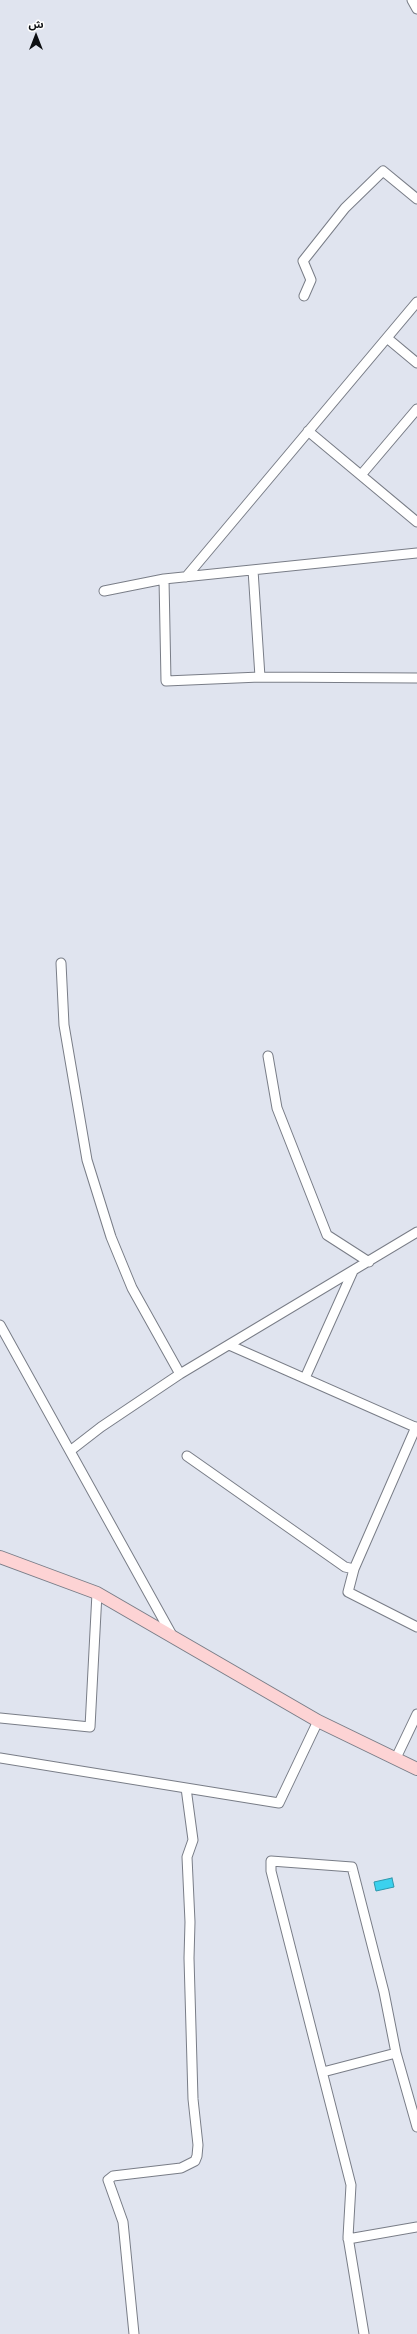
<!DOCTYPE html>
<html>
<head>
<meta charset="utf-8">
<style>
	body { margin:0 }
	#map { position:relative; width:417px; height:2334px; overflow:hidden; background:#e0e4ef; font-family:Cabin,"Noto Sans Arabic",sans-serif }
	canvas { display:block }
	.north { position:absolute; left:16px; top:16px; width:40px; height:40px; -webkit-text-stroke:3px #fff; paint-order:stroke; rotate:0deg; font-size:11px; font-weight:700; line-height:16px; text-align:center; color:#0d0f12 }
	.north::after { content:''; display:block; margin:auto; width:14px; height:18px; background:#0d0f12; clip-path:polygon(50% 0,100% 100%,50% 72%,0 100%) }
</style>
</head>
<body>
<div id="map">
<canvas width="417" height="2334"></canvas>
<div class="north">ش</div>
</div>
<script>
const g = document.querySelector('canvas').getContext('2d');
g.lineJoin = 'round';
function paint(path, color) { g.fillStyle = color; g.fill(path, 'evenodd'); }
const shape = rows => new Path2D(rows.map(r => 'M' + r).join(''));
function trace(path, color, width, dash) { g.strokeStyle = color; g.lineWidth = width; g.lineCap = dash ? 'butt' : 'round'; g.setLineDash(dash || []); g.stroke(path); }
const water = shape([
	[392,1878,394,1887,376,1891,374,1882,392,1878]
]);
paint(water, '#3bd1ee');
trace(water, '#2d97ac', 1);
const street = shape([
	[412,0,417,9],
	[304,296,311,280,303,261,345,208,383,171,417,199],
	[387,338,417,363],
	[308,431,417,522],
	[361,475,417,409],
	[253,570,260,677,417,678],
	[186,577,417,302],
	[164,579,166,681,260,677],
	[104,591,164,579,417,553],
	[61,963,64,1025,87,1160,111,1237,132,1288,180,1374],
	[268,1056,277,1108,327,1235,369,1262],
	[0,1325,173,1637],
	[229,1345,417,1428],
	[305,1378,353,1271],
	[416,1427,354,1569,348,1592,417,1627],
	[70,1451,101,1427,180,1374,417,1232],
	[187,1456,345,1567,354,1569],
	[0,1718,90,1727,97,1593],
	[0,1758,279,1803,318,1721],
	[396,1758,417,1714],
	[396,2053,417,2127],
	[323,2072,396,2053,384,1992,352,1867,271,1861,271,1871,351,2185,348,2237,364,2334],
	[348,2239,417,2227],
	[134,2334,123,2222,108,2180,113,2176,181,2168,195,2161,197,2156,198,2145,193,2099,189,1958,190,1922,187,1857,193,1840,186,1788]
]);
const secondary = shape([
	[0,1557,97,1593,318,1721,417,1769]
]);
trace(street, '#797d87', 11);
trace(secondary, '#797d87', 14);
trace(street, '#fff', 9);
trace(secondary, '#fdd3d4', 12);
</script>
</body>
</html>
